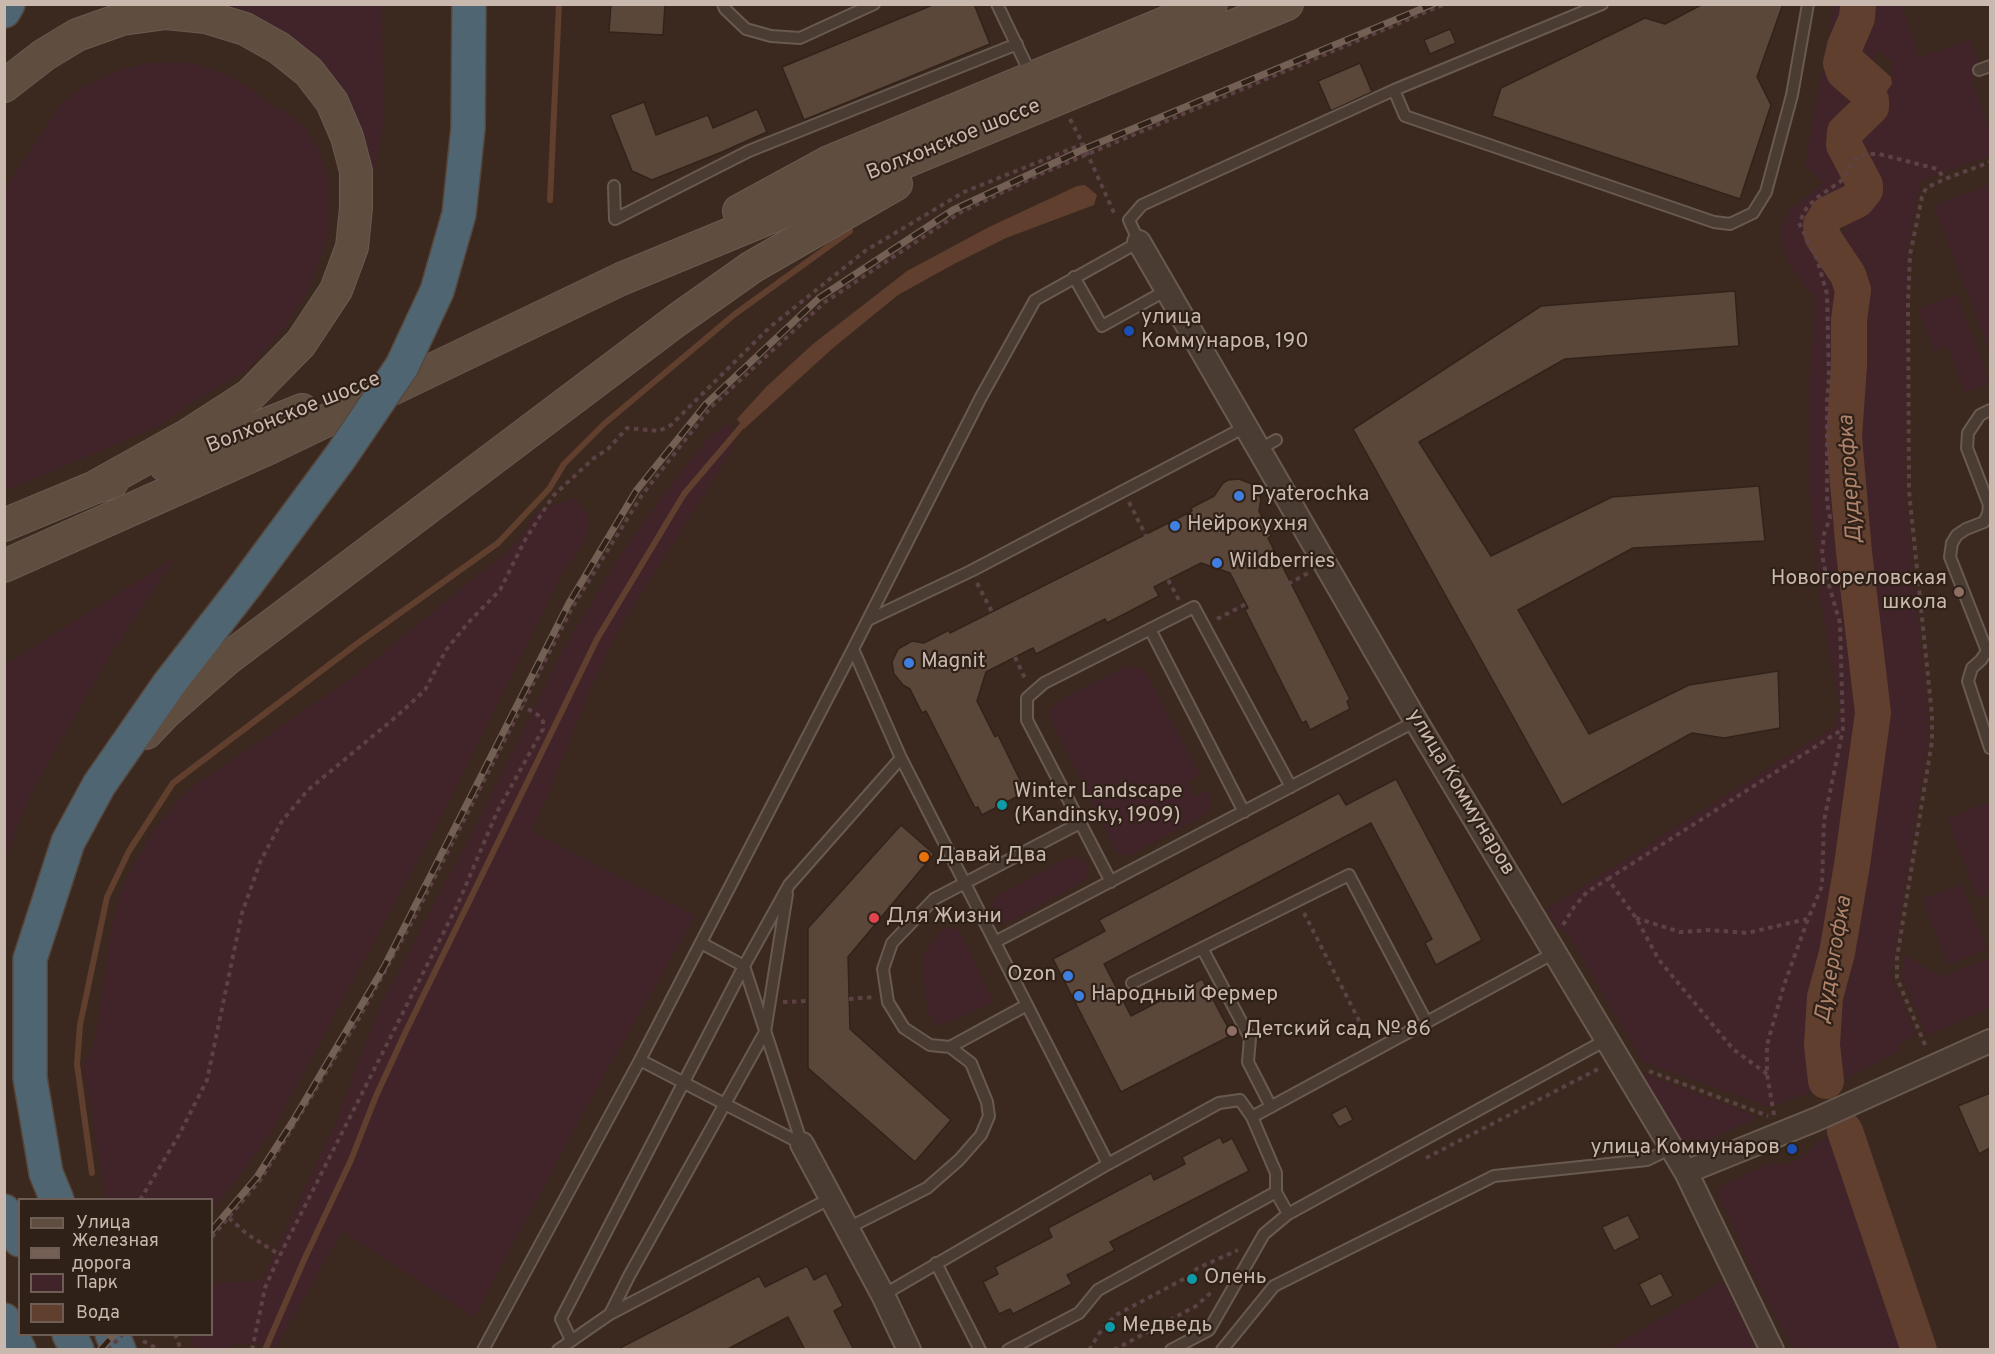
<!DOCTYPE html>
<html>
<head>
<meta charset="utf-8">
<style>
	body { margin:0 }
	#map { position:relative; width:1995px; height:1354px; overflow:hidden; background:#3b291f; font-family:Overpass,sans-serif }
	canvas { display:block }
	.frame { position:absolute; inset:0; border:6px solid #c8b8ad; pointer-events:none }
	.legend { position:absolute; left:18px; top:1198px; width:195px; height:138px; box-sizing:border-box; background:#302118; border:2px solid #6d5d54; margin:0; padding:8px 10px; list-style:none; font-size:18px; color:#c8b8ad }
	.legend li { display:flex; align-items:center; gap:12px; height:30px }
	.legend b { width:30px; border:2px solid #6d5d54 }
</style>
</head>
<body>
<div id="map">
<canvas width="1995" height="1354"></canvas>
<div class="frame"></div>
<ul class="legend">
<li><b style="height:8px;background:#5f4d40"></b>Улица</li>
<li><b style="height:8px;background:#735f54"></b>Железная дорога</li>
<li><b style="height:16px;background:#402429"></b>Парк</li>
<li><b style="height:16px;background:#603f2e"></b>Вода</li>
</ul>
</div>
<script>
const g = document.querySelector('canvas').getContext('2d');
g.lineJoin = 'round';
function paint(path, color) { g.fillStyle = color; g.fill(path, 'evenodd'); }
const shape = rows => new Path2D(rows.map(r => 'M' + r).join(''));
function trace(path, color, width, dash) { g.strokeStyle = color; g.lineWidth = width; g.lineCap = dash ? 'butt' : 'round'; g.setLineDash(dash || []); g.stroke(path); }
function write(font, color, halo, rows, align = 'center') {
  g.font = font + ' Overpass,sans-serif'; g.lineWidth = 4.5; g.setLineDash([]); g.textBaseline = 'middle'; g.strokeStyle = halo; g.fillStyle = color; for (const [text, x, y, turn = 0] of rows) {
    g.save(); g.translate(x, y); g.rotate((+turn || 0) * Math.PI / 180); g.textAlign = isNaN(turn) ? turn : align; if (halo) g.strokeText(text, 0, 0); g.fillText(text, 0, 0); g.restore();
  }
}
paint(shape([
	[208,5,382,5,383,127,371,186,344,94,328,71,304,50],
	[1834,5,1852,5,1850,15,1835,48,1839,76,1857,90,1861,97,1862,107,1840,130,1837,146,1858,178,1858,191,1819,216,1815,240,1847,278,1837,463,1837,515,1863,689,1863,740,1818,1028,1820,1089,1769,1107,1643,1062,1571,939,1562,927,1558,929,1546,910,1836,725,1839,705,1820,596,1810,497,1809,385,1816,297,1803,284,1787,260,1781,240,1782,225,1791,209,1823,183,1805,165],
	[1869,5,1902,5,1919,58,1970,39,1978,61,1972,82,1990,130,1990,156,1921,181,1907,250,1906,504,1929,731,1891,976,1916,1036,1898,1044,1901,1050,1832,1086,1826,1035,1877,732,1877,696,1851,442,1859,302,1858,287,1841,246,1842,233,1850,220,1867,203,1869,186,1850,147,1851,131,1876,106,1892,84,1892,61,1879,51,1871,60,1862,51,1856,41],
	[148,63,191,63,225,74,253,90,276,108,284,110,306,129,319,150,328,176,328,233,317,269,305,296,285,327,251,367,188,405,159,426,5,491,5,189,61,104,83,87,117,71],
	[1990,184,1990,353,1934,206],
	[1957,294,1990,383,1965,393,1947,346,1934,350,1918,309],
	[732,422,733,448,615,636,589,693,549,793,531,831,695,916,588,1104,474,1317,342,1231,293,1318,274,1348,248,1343,234,1345,226,1349,201,1349,195,1347,189,1335,212,1334,212,1283,261,1281,333,1128,381,1004,470,836,562,651,619,557,671,484,712,433],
	[576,498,590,519,584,543,562,573,441,817,275,1126,232,1186,212,1210,212,1200,106,1199,83,1064,95,1040,112,925,123,885,155,827,188,790,357,674,516,544,538,510],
	[176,557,109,657,57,747,29,797,5,860,5,665],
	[1127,666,1139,668,1148,676,1200,775,1187,782,1194,796,1207,790,1211,802,1208,813,1128,856,1117,853,1050,718,1050,711,1058,701],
	[1989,802,1990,894,1978,899,1947,819],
	[1075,856,1084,860,1087,864,1088,873,1083,882,1007,923,1002,922,994,917,992,904,998,896,1065,859],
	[1961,884,1987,949,1948,965,1922,899],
	[944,927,959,930,993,1002,938,1027,927,1010,922,957],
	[1905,955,1941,977,1990,958,1990,1008,1927,1036,1901,976],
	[1632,1069,1759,1117,1705,1142,1693,1142,1680,1138,1668,1129],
	[1839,1132,1914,1349,1794,1349,1756,1281,1731,1222,1717,1195,1719,1187,1768,1164,1785,1165,1804,1156,1817,1143],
	[1723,1281,1758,1349,1609,1349]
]), '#402429');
paint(shape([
	[1852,5,1869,5,1856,41,1862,51,1891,77,1892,84,1876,106,1862,107,1861,97,1857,90,1839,76,1832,67,1835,48,1850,15],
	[1085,185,1097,195,1094,205,1006,238,954,264,898,295,833,348,744,429,737,419,766,387,813,344,907,271,989,227,1077,186]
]), '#603f2e');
trace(shape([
	[550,200,559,4],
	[92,1173,77,1064,80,1025,107,897,129,851,173,783,358,643,498,543,549,489,564,464,604,424,735,314,850,231],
	[265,1350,304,1260,351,1160,376,1096,406,1031,597,639,684,494,746,421]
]), '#603f2e', 6);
trace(shape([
	[1826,1081,1822,1045,1825,997,1837,953,1852,865,1873,713,1854,552,1844,437,1849,366,1849,320,1853,290,1848,275,1822,236,1821,225,1828,214,1857,200,1865,190,1865,185,1844,145,1845,132,1871,107,1871,100,1865,90,1844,72,1841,63,1845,46,1857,18,1858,4],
	[1845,1131,1919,1350]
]), '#603f2e', 36);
const building = shape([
	[611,4,665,4,663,35,609,32,611,4],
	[935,4,974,4,990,44,804,120,782,67,935,4],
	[1703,4,1783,4,1757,77,1771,105,1740,199,1492,116,1501,88,1645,18,1665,24,1703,4],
	[1450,29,1456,43,1430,54,1424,40,1450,29],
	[1360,63,1372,92,1331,111,1318,81,1360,63],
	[644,102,656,135,708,115,713,128,757,109,767,132,722,152,652,180,632,171,610,115,644,102],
	[1735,291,1739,346,1565,359,1419,442,1491,556,1612,497,1759,486,1765,541,1633,548,1518,610,1589,734,1689,685,1778,671,1780,728,1724,738,1692,733,1562,805,1353,429,1541,306,1735,291],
	[1239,479,1252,484,1257,490,1261,499,1259,511,1271,536,1268,538,1350,699,1347,701,1350,709,1310,730,1306,721,1302,723,1245,610,1248,608,1230,573,1201,563,1154,587,1159,596,1107,623,1105,619,1036,654,1033,648,986,672,977,701,995,737,998,735,1022,784,1018,786,1022,794,982,815,978,807,975,808,926,711,922,713,910,689,903,685,894,674,892,662,898,649,912,641,924,643,949,630,950,633,1192,511,1191,508,1214,496,1223,483,1228,480,1239,479],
	[1396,779,1482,940,1436,965,1425,943,1432,939,1371,823,1104,964,1131,1016,1202,979,1232,1035,1121,1092,1053,959,1105,931,1099,920,1339,793,1346,805,1396,779],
	[901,825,934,854,848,957,850,1029,951,1120,915,1162,808,1068,808,928,901,825],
	[1990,1093,1990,1148,1979,1154,1958,1106,1990,1093],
	[1346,1106,1353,1120,1339,1127,1331,1114,1346,1106],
	[1220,1137,1223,1143,1232,1138,1249,1171,1110,1242,1115,1250,1067,1275,1072,1284,1013,1314,1010,1309,999,1314,983,1282,998,1274,995,1267,1052,1237,1048,1228,1151,1173,1154,1180,1185,1164,1182,1157,1220,1137],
	[1628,1215,1640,1238,1614,1251,1602,1227,1628,1215],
	[807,1266,814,1280,826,1273,843,1306,834,1311,854,1350,805,1350,788,1317,726,1350,616,1350,759,1276,765,1287,807,1266],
	[1661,1273,1673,1296,1651,1307,1639,1284,1661,1273]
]);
paint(building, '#5b473a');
trace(building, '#32231a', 1.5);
const lane = shape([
	[723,4,725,9,746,29,771,36,800,38,874,4],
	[997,4,1032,77],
	[1979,70,1990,66],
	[1394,90,1405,116,1714,222,1730,224,1753,213,1766,192,1792,95,1808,4],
	[614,186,615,219,749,151,1017,44],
	[1074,277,1102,326,1167,290],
	[1990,410,1980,415,1968,433,1967,448,1989,505,1988,514,1984,522,1966,529,1957,535,1952,543,1950,557,1987,651,1981,660,1972,668,1968,681,1990,748],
	[1260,449,1276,440],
	[868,620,971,571,1247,426],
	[1150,629,1244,812],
	[853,649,901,758,1108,1164],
	[1111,882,1027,720,1027,698,1044,683,1194,607,1291,787],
	[995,942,1416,721],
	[701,943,744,966,802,1144],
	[1202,948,1250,1038,1248,1062,1271,1107],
	[1132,983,1349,875,1427,1023],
	[950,1047,1027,1005],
	[640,1060,853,649,981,397,1035,300,1139,242,1129,220,1142,205,1394,90,1602,4],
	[1252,1117,1554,953],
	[1276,1192,1288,1214],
	[848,1228,927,1188,959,1160,981,1135,989,1116,987,1102,971,1063,950,1047,930,1045,904,1028,888,1002,883,969,892,943,934,899,1080,823],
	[936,1263,980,1350],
	[883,1295,1108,1164,1219,1103,1240,1100,1252,1117,1276,1173,1276,1192,1098,1290,1079,1313,1008,1350],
	[610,1314,629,1276,765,1032,787,894],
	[571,1340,561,1319,744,966,789,885,901,758],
	[483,1350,640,1060,802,1144],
	[558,1350,610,1314,831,1198],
	[1171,1350,1209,1330,1264,1234,1288,1214,1606,1040],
	[1222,1350,1274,1286,1494,1176,1647,1160,1672,1148]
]);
const street = shape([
	[1139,242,1416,721,1686,1172,1772,1350],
	[802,1144,883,1295,909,1350],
	[1686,1172,1817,1119,1990,1041]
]);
const secondary = shape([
	[4,86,44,55,77,35,122,19,166,13,206,17,245,29,279,48,309,72,332,102,347,137,356,171,356,208,352,247,336,290,301,343,250,395,188,435,93,488],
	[739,211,829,162,1211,4],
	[165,465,302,410],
	[4,525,93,488,112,482],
	[4,566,269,448,621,279,1287,4],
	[146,733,165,713,227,659,677,320,752,267,896,184]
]);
const highway = shape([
	[4,11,8,4],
	[468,128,469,4],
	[57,1200,46,1173,30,1078,30,959,68,842,99,785,169,684,245,586],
	[4,1211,20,1240],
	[4,1320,19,1350],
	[69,1334,77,1350],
	[112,1334,119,1350]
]);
trace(lane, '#695a50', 14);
trace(street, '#695a50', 26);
trace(secondary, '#695a50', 34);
trace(highway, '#56473d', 36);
trace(shape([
	[1070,119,1083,144,1115,215],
	[1129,502,1146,536],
	[1168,580,1179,600],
	[977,583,993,614],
	[1288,584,1308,573],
	[1217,619,1246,604],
	[1015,657,1026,681],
	[1608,879,1843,729],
	[1304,913,1369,1040],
	[1636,918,1680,932,1710,930,1747,933,1807,919],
	[1563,925,1574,907,1587,892,1608,879,1636,918,1659,960,1733,1049,1767,1074],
	[849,999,875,997],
	[783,1002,808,1001],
	[1925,1045,1897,978,1897,958,1932,741,1932,715,1909,491,1908,301,1910,255,1922,197,1926,188,1945,179,1990,162],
	[1649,1071,1768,1116],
	[1774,1115,1767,1074,1767,1045,1784,985,1808,919,1822,886,1824,821,1843,729,1840,623,1826,575,1822,554,1824,534,1830,518,1827,502,1827,402,1829,378,1827,294,1817,259,1799,223,1807,207,1818,197,1841,181,1855,159,1868,154,1879,154,1937,169,1945,179],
	[1426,1158,1600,1068],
	[140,1200,179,1135,207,1080,242,913,261,860,282,821,308,790,397,716,425,690,446,650,468,623,500,590,525,540,553,496,594,458,608,449,627,428,659,431,671,425,770,327,865,251,964,192,1083,144],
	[229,1218,247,1234,280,1255],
	[212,1237,261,1179,358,1020,413,920,572,608,642,495,711,407,825,302,961,212,1045,172,1445,4],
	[175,1334,181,1350],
	[143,1341,160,1350],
	[252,1350,265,1288,276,1263,457,906,497,812,543,729,543,721,538,715,523,706],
	[1089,1350,1102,1329,1116,1315,1182,1280,1198,1268,1238,1250],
	[1114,1350,1196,1306,1214,1290]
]), '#5c4245', 4, [4.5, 4.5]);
trace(lane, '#4b3c33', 10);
trace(street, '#4b3c33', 22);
trace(secondary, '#5f4d40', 32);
trace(highway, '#4f6572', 33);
const rail = shape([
	[212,1230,257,1177,293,1121,384,967,569,603,636,491,706,404,819,298,953,210,1084,149,1433,4],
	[100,1350,114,1334]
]);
trace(rail, '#735f54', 7);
trace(rail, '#302118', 4.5, [14]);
const highwayBridge = shape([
	[245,586,341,456,402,366,437,291,459,214,468,128]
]);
trace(highwayBridge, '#56473d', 36, []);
trace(shape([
	[108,1350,123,1334]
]), '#5c4245', 4, [4.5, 4.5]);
trace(highwayBridge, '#4f6572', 33);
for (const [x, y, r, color] of [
	[1129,331,6,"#1a4fb4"],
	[1239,496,6,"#3f7fe0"],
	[1175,526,6,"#3f7fe0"],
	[1217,563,6,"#3f7fe0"],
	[1959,592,6,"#8d6e63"],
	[909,663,6,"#3f7fe0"],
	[1002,805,6,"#0f9aa8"],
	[924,857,6,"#e8710a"],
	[874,918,6,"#e0444e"],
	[1068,976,6,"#3f7fe0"],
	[1079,996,6,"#3f7fe0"],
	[1232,1031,6,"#8d6e63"],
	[1792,1149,6,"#1a4fb4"],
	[1192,1279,6,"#0f9aa8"],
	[1110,1327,6,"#0f9aa8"]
]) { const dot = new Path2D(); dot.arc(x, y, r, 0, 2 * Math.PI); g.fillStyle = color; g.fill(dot); trace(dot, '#302118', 2); }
write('21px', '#c8b8ad', '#302118', [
	["Волхонское шоссе",954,141,-22],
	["Волхонское шоссе",294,414,-22],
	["улица Коммунаров",1460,793,59]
]);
write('21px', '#c8b8ad', '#302118', [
	["улица",1141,319],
	["Коммунаров, 190",1141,343],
	["Pyaterochka",1251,496],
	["Нейрокухня",1187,526],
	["Wildberries",1229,563],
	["Новогореловская",1947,580,"right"],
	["школа",1947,604,"right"],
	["Magnit",921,663],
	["Winter Landscape",1014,793],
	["(Kandinsky, 1909)",1014,817],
	["Давай Два",936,857],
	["Для Жизни",886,918],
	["Ozon",1056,976,"right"],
	["Народный Фермер",1091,996],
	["Детский сад № 86",1244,1031],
	["улица Коммунаров",1780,1149,"right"],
	["Олень",1204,1279],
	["Медведь",1122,1327]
], 'left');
write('italic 22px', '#af836b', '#302118', [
	["Дудергофка",1852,479,-94],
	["Дудергофка",1835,960,-80]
]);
</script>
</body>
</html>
